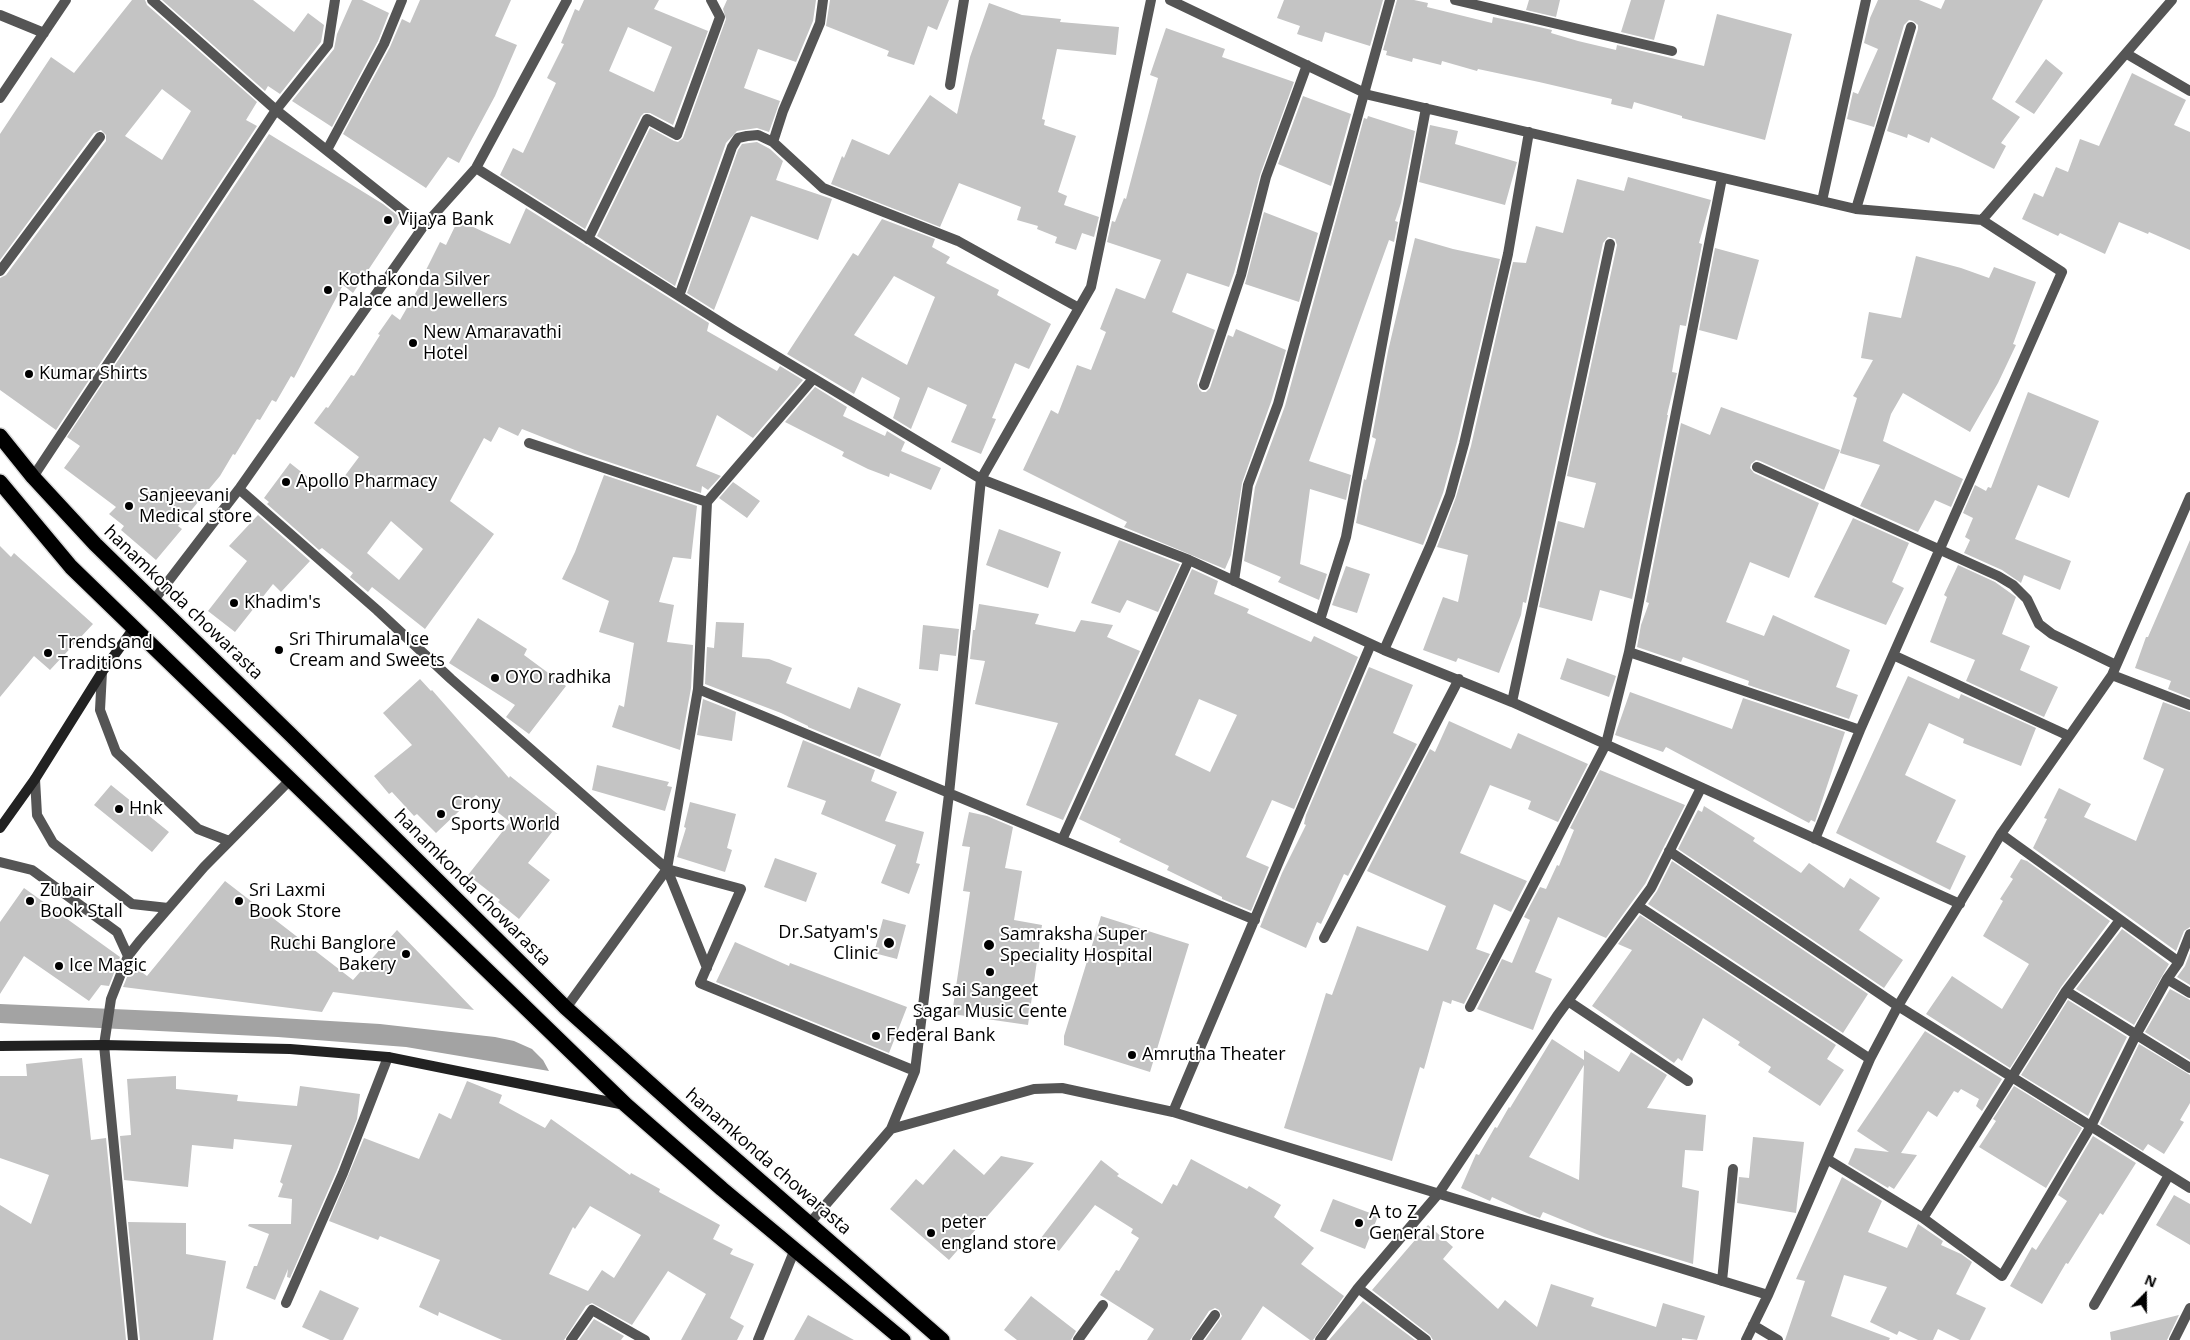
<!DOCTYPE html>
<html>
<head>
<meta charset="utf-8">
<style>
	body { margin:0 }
	#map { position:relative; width:2190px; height:1340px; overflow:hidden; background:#fff; font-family:"Open Sans",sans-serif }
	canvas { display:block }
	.north { position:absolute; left:2120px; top:1270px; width:50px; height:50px; -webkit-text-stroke:4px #fff; paint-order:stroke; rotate:22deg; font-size:14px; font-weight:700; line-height:20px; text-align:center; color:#000 }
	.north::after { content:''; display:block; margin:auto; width:18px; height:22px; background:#000; clip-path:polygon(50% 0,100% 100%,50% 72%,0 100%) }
</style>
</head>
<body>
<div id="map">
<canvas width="2190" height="1340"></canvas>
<div class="north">N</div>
</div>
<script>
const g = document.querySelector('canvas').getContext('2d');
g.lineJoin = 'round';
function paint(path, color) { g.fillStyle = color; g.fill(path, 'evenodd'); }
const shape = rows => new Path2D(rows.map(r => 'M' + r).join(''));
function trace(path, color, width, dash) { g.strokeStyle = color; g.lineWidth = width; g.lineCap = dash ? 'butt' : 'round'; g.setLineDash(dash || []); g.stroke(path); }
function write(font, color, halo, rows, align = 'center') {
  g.font = font + ' "Open Sans",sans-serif'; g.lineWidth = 4; g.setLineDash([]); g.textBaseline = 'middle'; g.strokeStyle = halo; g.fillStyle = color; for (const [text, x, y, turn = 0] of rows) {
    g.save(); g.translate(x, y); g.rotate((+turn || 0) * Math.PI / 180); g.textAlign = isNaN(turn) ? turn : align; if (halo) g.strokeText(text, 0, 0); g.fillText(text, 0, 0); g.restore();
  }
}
paint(shape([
	[0,1004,180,1012,380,1024,495,1037,514,1041,532,1049,543,1060,549,1071,406,1047,278,1037,0,1023]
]), '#a3a3a3');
paint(shape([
	[132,0,145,0,147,5,257,102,246,120,257,126,56,430,0,390,0,278,6,275,106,141,106,135,101,130,94,133,0,260,0,134,51,57,74,73],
	[162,89,191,111,162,160,125,136],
	[162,0,253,0,294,32,308,13,324,25,321,42,280,94,268,86,265,91],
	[352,0,362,0,389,13,378,41,332,127,292,101,334,49,337,34],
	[420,0,511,0,495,36,517,45,495,96,459,163,448,157,426,188,343,134,390,47,402,19,410,23],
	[584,0,659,0,654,9,708,31,673,125,650,113,644,113,641,116,585,229,500,175,513,148,523,153,556,83,547,78,564,44,561,43,575,9,579,11],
	[628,27,672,47,654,92,609,71],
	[727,0,816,0,813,21,796,62,758,49,744,88,780,101,769,132,757,128,737,131,726,143,675,286,597,236,650,128,674,141,678,142,683,138,726,19,723,9],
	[830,0,949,0,937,30,928,26,914,65,887,56,889,51,826,26],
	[1284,0,1383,0,1370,46,1325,32,1322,42,1297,34,1300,26,1277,18],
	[1397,0,1414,0,1428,3,1427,7,1492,23,1493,17,1522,23,1552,30,1551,33,1578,41,1616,50,1617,45,1704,66,1717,14,1792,34,1765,140,1682,118,1682,116,1634,102,1632,109,1611,104,1612,99,1539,82,1478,69,1477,71,1442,61,1441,65,1413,58,1412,62,1386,55,1387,51,1383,50],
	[1529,0,1560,0,1556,17,1526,10],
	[1631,0,1665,0,1654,40,1621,32],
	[1878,0,1919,0,1941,9,1945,0,2043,0,1992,99,2020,117,2001,143,2006,146,1994,169,1931,137,1929,143,1908,134,1907,138,1887,131,1918,29,1918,25,1913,21,1909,20,1904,25,1874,127,1847,119,1853,92,1858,94,1878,49,1864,43,1870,18],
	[989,3,1022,15,1061,19,1060,22,1119,27,1116,55,1057,49,1042,119,1045,120,1044,125,1076,136,1058,192,1067,196,1064,205,1099,217,1094,237,1082,233,1076,250,1055,243,1057,237,1037,229,1038,226,1017,220,1021,207,959,183,940,227,831,184,842,156,844,158,852,139,889,155,930,95,957,114,970,57],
	[1166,28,1225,49,1222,57,1294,82,1260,175,1234,273,1229,287,1187,273,1172,312,1215,330,1197,383,1199,389,1202,392,1206,392,1210,388,1228,335,1233,337,1236,329,1286,350,1271,402,1242,483,1231,555,1225,569,1124,527,1127,522,1023,470,1051,410,1058,414,1077,365,1091,370,1106,332,1100,329,1116,288,1145,299,1161,260,1107,242,1112,221,1115,222,1124,198,1126,199,1158,78,1150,75],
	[2046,59,2063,73,2034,114,2015,102],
	[2132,73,2186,100,2174,125,2190,132,2190,250,2149,232,2148,234,2119,222,2105,254,2060,233,2058,236,2022,219,2034,193,2043,197,2056,167,2068,172,2080,139,2099,146],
	[1303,96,1351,114,1331,186,1278,164],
	[1368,116,1415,131,1401,203,1395,221,1398,222,1394,242,1389,240,1309,461,1351,475,1346,500,1310,489,1300,564,1327,574,1319,600,1278,582,1281,577,1244,561,1255,487,1285,406,1364,118,1367,119],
	[1430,125,1458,131,1455,144,1517,162,1505,205,1419,182],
	[269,134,383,204,402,219,353,293,343,285,294,378,291,376,276,402,272,400,260,420,257,419,235,455,233,454,220,476,178,526,182,529,156,560,121,530,124,526,109,514,116,507,64,468,80,446,67,437],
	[757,142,770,149,783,161,776,180,832,199,818,240,751,216,714,310,687,293,738,150,742,144],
	[1628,177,1711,200,1699,243,1702,244,1686,326,1680,325,1672,372,1677,373,1667,415,1668,415,1632,599,1600,590,1592,621,1539,607,1558,521,1584,528,1596,483,1567,476,1617,245,1615,239,1608,237,1603,243,1526,603,1523,602,1521,615,1499,673,1458,658,1456,662,1423,650,1443,597,1458,602,1468,555,1437,547,1456,497,1471,446,1513,262,1526,263,1536,226,1563,233,1577,179,1624,191],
	[526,208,709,323,707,331,777,371,780,366,803,380,753,438,717,415,696,466,721,476,708,490,702,486,701,493,585,454,522,429,518,436,499,427,491,442,484,438,450,501,494,534,425,629,372,587,368,592,350,577,353,573,322,548,319,550,267,504,269,502,264,498,290,463,319,486,323,480,335,489,359,457,314,423,326,407,328,408,351,375,354,376,380,335,378,334,392,314,400,320,427,273,425,272,440,242,446,245,458,220,510,244],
	[391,521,423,549,399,580,367,553],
	[1264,212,1318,233,1299,302,1245,284],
	[882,219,935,239,932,247,950,257,946,263,999,290,997,295,1051,324,1029,369,1015,363,992,418,996,419,981,454,951,442,967,405,928,387,911,429,893,418,900,398,862,377,854,394,787,354,853,253,858,256],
	[894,276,935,297,907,365,854,335],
	[1415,238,1453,249,1500,259,1457,442,1443,493,1423,545,1356,523,1364,479,1366,480,1376,439,1372,437,1388,351],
	[1715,248,1759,260,1737,340,1699,330],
	[1916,256,1961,268,1989,278,1994,267,2036,282,2013,344,2016,345,1998,383,1970,432,1903,393,1891,414,1883,441,1963,479,1951,507,1935,500,1918,532,1860,506,1880,465,1840,453,1857,398,1853,396,1873,360,1861,358,1869,312,1901,318],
	[815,387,847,407,843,416,885,436,887,431,905,442,901,451,941,468,931,490,890,473,889,477,868,469,842,456,844,452,785,422],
	[2028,392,2099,421,2069,498,2038,485,2015,539,2071,561,2060,590,2024,575,2021,583,2002,570,1964,553,1970,540,1965,537,1973,518,1963,513,1975,485,1986,491,1988,487,1991,488],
	[1721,407,1840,450,1824,490,1760,461,1756,460,1751,464,1750,468,1754,473,1819,503,1789,578,1750,562,1726,622,1764,636,1773,615,1850,650,1836,687,1858,695,1849,719,1748,685,1749,681,1683,657,1681,662,1637,647,1641,625,1649,603,1646,602,1681,423,1710,435],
	[604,475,697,506,691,559,673,557,659,602,674,605,667,642,693,645,691,688,680,750,612,727,619,705,624,707,634,643,599,632,609,601,562,579,575,552],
	[733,482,760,501,747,518,719,498],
	[258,515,310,561,281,592,273,584,235,632,208,611,247,561,229,546],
	[1853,518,1909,543,1892,582,1904,588,1886,625,1814,597],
	[999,529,1061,552,1048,588,986,565],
	[1119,540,1180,564,1158,612,1127,600,1120,613,1091,603],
	[2190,540,2190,698,2168,689,2171,681,2135,668,2146,637,2148,637],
	[0,546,11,557,14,553,93,624,50,670,34,656,0,697],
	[1958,565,1995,582,2016,597,2002,634,2030,646,2020,670,2058,687,2044,717,1966,681,1975,660,1930,642,1947,597,1944,595],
	[1346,566,1370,574,1357,613,1332,605],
	[1192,569,1218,581,1214,594,1249,609,1247,613,1311,642,1314,636,1358,657,1294,809,1272,800,1246,857,1269,867,1251,911,1222,899,1222,897,1167,870,1169,866,1119,842,1121,839,1079,819],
	[1199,699,1237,715,1210,772,1175,755],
	[979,604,1039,614,1035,624,1075,632,1081,620,1113,625,1107,637,1140,651,1063,820,1026,805,1058,723,975,704,985,661,970,659,973,630,975,630],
	[478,618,527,649,524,655,566,686,529,734,506,717,515,705,449,663],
	[716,622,744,623,742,657,769,659,792,668,786,683,850,709,858,687,901,704,880,757,808,727,808,726,781,713,705,684,707,647,714,648],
	[923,625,959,629,956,656,940,654,938,671,919,669],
	[1567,658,1616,676,1609,697,1560,679],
	[1369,667,1413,685,1393,733,1417,744,1348,876,1344,874,1321,924,1317,922,1306,948,1260,927,1282,873,1306,825,1304,824,1306,815],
	[1908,676,1959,699,1961,694,2036,728,2021,766,1963,743,1964,739,1929,723,1905,775,1956,800,1936,842,1966,856,1950,890,1836,833],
	[420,679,431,691,432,690,509,778,510,776,559,815,559,823,528,863,550,880,519,919,498,902,500,900,468,875,510,822,476,795,436,833,417,814,414,816,392,792,389,794,374,776,412,745,383,713],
	[1630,692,1732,729,1743,698,1845,732,1815,822,1811,820,1809,823,1666,747,1663,752,1615,735],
	[703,699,736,712,732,741,697,735],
	[2163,702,2190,712,2190,927,2184,931,2176,951,2033,848,2047,819,2044,818,2059,788,2091,804,2084,817,2136,841,2164,769,2143,759],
	[1449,721,1511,749,1518,733,1588,764,1558,822,1528,809,1531,801,1490,785,1460,853,1527,881,1511,912,1494,904,1476,949,1490,954,1464,1004,1452,1000,1451,1004,1443,1001,1424,1069,1420,1067,1392,1161,1284,1128,1326,993,1332,995,1357,926,1428,951,1446,906,1367,871,1430,749,1435,752],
	[803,740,875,770,871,781,897,792,885,821,924,832,916,863,920,864,909,894,881,883,896,845,821,814,826,801,787,787],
	[597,765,669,782,667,786,672,787,665,811,592,790],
	[1600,770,1685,805,1645,884,1606,938,1558,917,1535,972,1552,979,1533,1030,1477,1009,1502,959,1512,963,1530,920,1524,917,1540,887,1546,889,1557,865,1559,866,1574,830,1570,828],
	[111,785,169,832,152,852,94,805],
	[690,802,736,814,727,848,732,850,725,872,677,857,686,828,684,827],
	[1704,806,1755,838,1753,841,1801,873,1809,863,1844,888,1850,878,1880,898,1859,930,1903,960,1884,988,1678,849,1698,810,1702,812],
	[969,812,987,816,1013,827,1005,868,1022,871,1014,920,1042,925,1028,1025,952,1014,970,892,963,891,970,847,962,846],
	[775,858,817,873,806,902,764,887],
	[2021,859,2027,861,2110,921,2061,987,2010,1068,1926,1014,1952,976,2002,1009,2029,964,1983,936,2003,901,2000,899,2013,879,2010,877],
	[1672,861,1868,994,1843,1033,1648,904,1657,891],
	[225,881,353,980,397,930,474,1010,333,992,322,1012,123,987,132,965,147,976],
	[24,888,120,957,109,986,101,985,89,1001,24,956,0,994,0,922],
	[1640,915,1836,1045,1827,1059,1844,1070,1820,1106,1768,1072,1771,1067,1738,1045,1740,1042,1703,1018,1682,1061,1678,1058,1674,1063,1592,1006,1632,950,1618,944],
	[1101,916,1189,944,1150,1072,1064,1045,1064,1036],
	[883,919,906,925,897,959,874,953],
	[2122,929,2169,964,2134,1025,2076,989],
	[735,942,789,966,790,963,907,1007,889,1053,716,982],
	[2190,953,2190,985,2177,977,2185,966],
	[2170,989,2190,1000,2190,1060,2145,1032],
	[2068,1000,2127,1037,2088,1116,2021,1075],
	[1925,1031,2002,1079,1982,1111,1976,1106,1979,1099,1961,1089,1958,1093,1954,1091,1937,1117,1928,1111,1901,1153,1917,1155,1894,1189,1889,1186,1888,1188,1848,1164,1855,1148,1889,1152,1857,1131],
	[1552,1039,1584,1060,1584,1050,1619,1072,1631,1052,1667,1075,1647,1108,1706,1115,1703,1151,1685,1150,1682,1187,1699,1191,1693,1264,1604,1237,1543,1212,1540,1218,1529,1214,1492,1197,1490,1201,1461,1188,1476,1154,1479,1155,1495,1127,1497,1128,1509,1107,1510,1108],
	[1584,1065,1579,1180,1529,1157],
	[2139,1044,2190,1075,2190,1103,2180,1120,2184,1122,2164,1154,2148,1144,2143,1151,2100,1124],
	[82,1058,91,1140,106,1138,126,1340,0,1340,0,1205,31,1224,49,1175,0,1158,0,1076,27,1076,26,1064],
	[176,1076,176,1089,238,1095,237,1101,297,1106,300,1086,360,1094,357,1119,337,1170,290,1278,287,1277,288,1269,275,1300,246,1288,254,1266,257,1266,269,1234,248,1226,249,1224,291,1224,292,1199,278,1197,283,1184,280,1182,292,1145,234,1139,233,1149,192,1145,188,1187,124,1180,120,1136,131,1135,127,1079],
	[467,1081,502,1095,499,1103,545,1128,551,1119,630,1175,631,1173,660,1189,659,1192,720,1225,713,1239,733,1249,730,1254,754,1264,730,1318,744,1326,737,1340,681,1340,706,1294,668,1271,632,1325,592,1303,586,1306,564,1340,502,1340,439,1312,438,1316,419,1307,440,1260,380,1236,378,1240,329,1221,364,1138,419,1159,439,1113,451,1119],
	[590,1206,641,1235,614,1278,602,1270,588,1291,549,1274,573,1227,575,1229],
	[2014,1086,2082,1128,2046,1188,1979,1147,1996,1121,1993,1119],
	[2093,1136,2136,1163,2103,1215,2100,1213,2068,1264,2066,1263,2042,1304,2010,1286,2032,1247,2036,1250,2067,1201,2058,1195],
	[1753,1137,1804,1142,1796,1213,1737,1203,1739,1177,1749,1178],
	[954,1149,984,1175,1001,1156,1034,1163,949,1260,890,1209,916,1179,923,1185],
	[1191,1159,1247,1189,1249,1186,1281,1205,1274,1217,1314,1248,1301,1264,1344,1296,1313,1340,1310,1340,1263,1306,1241,1340,1205,1340,1222,1316,1219,1310,1215,1308,1209,1311,1190,1340,1147,1340,1154,1329,1100,1295,1116,1270,1119,1271,1139,1238,1131,1233,1133,1229,1095,1205,1059,1251,1041,1238,1101,1160,1119,1174,1117,1176,1162,1204,1173,1184,1177,1186],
	[1842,1177,1882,1201,1868,1232,1907,1248,1918,1224,1943,1241,1941,1245,1961,1254,1972,1262,1956,1294,1986,1308,1970,1340,1960,1340,1938,1329,1933,1340,1918,1340,1899,1331,1897,1335,1870,1322,1887,1287,1844,1275,1831,1316,1890,1338,1889,1340,1785,1340,1805,1281,1796,1279],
	[2174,1195,2190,1204,2190,1245,2156,1225],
	[1333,1199,1378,1216,1365,1249,1320,1231],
	[128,1222,186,1223,186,1254,226,1261,213,1340,140,1340],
	[1428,1225,1453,1247,1443,1259,1498,1309,1505,1300,1537,1327,1551,1284,1594,1298,1591,1306,1656,1327,1663,1303,1705,1316,1697,1340,1682,1338,1682,1340,1433,1340,1430,1335,1372,1290],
	[320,1290,359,1308,343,1340,330,1340,302,1327],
	[1031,1296,1076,1331,1071,1340,1017,1340,1004,1330],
	[1363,1301,1415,1340,1329,1340],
	[808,1315,854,1340,794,1340],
	[2179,1315,2167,1340,2111,1340,2110,1332],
	[594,1319,624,1336,621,1340,579,1340]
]), '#c4c4c4');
const highway = shape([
	[0,436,33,477,95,544,292,736,566,1008,694,1123,942,1340],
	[0,482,71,567,626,1105,722,1189,903,1340]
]);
trace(highway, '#dbdbdb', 18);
trace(shape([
	[152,0,276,110,423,227],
	[823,0,820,23,783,111,773,142,823,188,958,241,1079,308],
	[1170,0,1369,95,1856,209,1982,220,2172,0],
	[1455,0,1672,51],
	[0,15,44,33],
	[2127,54,2190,91],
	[950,85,964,0],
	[0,98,66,0],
	[327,150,384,44,402,0],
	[476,168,733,330,981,479,1189,560,1384,650,1512,702,1960,904],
	[1822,201,1866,0],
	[1856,209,1911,27],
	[588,239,647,119,677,135,720,17,711,0],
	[0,271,100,137],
	[679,296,732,147,738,138,747,136,758,135,773,142],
	[1204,385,1241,275,1266,177,1307,65],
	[529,443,707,502],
	[1757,467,1998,576,2013,585,2027,599,2039,624,2052,634,2116,665],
	[33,477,276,110,328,45,335,0],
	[239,489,377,610,451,679,667,869,741,889,700,983,915,1071],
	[1234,581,1248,485,1278,404,1390,0],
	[154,600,239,489,423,227,476,168,567,0],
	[1320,620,1346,537,1426,108],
	[1384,650,1431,544,1450,495,1464,444,1508,254,1529,132],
	[1629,652,1860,730],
	[1893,655,2069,736],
	[102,672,100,710,116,752,198,829,229,841],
	[2112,675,2190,705],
	[698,689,1255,920],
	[1512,702,1610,244],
	[35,779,37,815,53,843,132,904,168,908],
	[2001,834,2179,962],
	[1815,839,1860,730,2062,272,1982,220],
	[1062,840,1189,560],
	[1669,851,1898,1006,2190,1188],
	[0,862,32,870,117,932,128,956],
	[667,869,707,968],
	[1638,906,1870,1059],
	[1324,938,1459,679],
	[2167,979,2190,993],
	[2066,991,2120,920],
	[1568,1001,1688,1081],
	[1470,1007,1606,744,1629,652,1722,178],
	[566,1008,667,869,698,689,707,502,813,379],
	[1173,1112,1371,644],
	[891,1129,1034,1089,1062,1088,1173,1112,1768,1295],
	[1827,1159,1923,1218,2002,1276,2091,1126,2136,1035,2167,979,2179,962,2190,934],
	[1923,1218,2066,991,2190,1068],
	[809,1224,891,1129,915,1071,949,794,981,479,1091,287,1151,0],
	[1722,1281,1733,1169],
	[1358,1288,1426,1340],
	[286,1303,343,1173,388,1057],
	[2094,1305,2169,1175],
	[1753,1325,1778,1340],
	[133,1340,104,1045,111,999,128,956,139,942,204,867,290,780],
	[571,1340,592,1310,645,1340],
	[758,1340,795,1249],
	[1078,1340,1103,1305],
	[1197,1340,1215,1315],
	[1320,1340,1358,1288,1439,1193,1557,1016,1651,888,1701,788],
	[1746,1340,1768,1295,1870,1059,1898,1006,2001,834,2112,675,2190,497],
	[2174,1340,2190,1308]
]), '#555', 10);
trace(shape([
	[0,828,35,779,102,672,134,628],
	[0,1046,104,1045,290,1049,388,1057,625,1105]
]), '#222', 10);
trace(highway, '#000', 15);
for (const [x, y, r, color] of [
	[388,220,5,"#000"],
	[328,290,5,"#000"],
	[413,343,5,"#000"],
	[29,374,5,"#000"],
	[286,482,5,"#000"],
	[129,506,5,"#000"],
	[234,603,5,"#000"],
	[279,650,5,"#000"],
	[48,653,5,"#000"],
	[495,678,5,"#000"],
	[119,809,5,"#000"],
	[441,814,5,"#000"],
	[30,901,5,"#000"],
	[239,901,5,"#000"],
	[889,943,6,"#000"],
	[989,945,6,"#000"],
	[406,954,5,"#000"],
	[59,966,5,"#000"],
	[990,972,5,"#000"],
	[876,1036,5,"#000"],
	[1132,1055,5,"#000"],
	[1359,1223,5,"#000"],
	[931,1233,5,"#000"]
]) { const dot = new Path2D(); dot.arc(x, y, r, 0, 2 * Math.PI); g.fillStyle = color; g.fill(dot); trace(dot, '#fff', 2); }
write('18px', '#000', '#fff', [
	["Vijaya Bank",398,220],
	["Kothakonda Silver",338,280],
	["Palace and Jewellers",338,301],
	["New Amaravathi",423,333],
	["Hotel",423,354],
	["Kumar Shirts",39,374],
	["Apollo Pharmacy",296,482],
	["Sanjeevani",139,496],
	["Medical store",139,517],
	["Khadim's",244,603],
	["Sri Thirumala Ice",289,640],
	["Cream and Sweets",289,661],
	["Trends and",58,643],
	["Traditions",58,664],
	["OYO radhika",505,678],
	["Crony",451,804],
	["Sports World",451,825],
	["Hnk",129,809],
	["Zubair",40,891],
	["Book Stall",40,912],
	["Sri Laxmi",249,891],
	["Book Store",249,912],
	["Dr.Satyam's",878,933,"right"],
	["Clinic",878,954,"right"],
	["Samraksha Super",1000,935],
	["Speciality Hospital",1000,956],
	["Ruchi Banglore",396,944,"right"],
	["Bakery",396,965,"right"],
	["Ice Magic",69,966],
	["Sai Sangeet",990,991,"center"],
	["Sagar Music Cente",990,1012,"center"],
	["Federal Bank",886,1036],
	["Amrutha Theater",1142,1055],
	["A to Z",1369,1213],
	["General Store",1369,1234],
	["peter",941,1223],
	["england store",941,1244]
], 'left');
write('18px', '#000', '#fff', [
	["hanamkonda chowarasta",183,603,44],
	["hanamkonda chowarasta",472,888,45],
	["hanamkonda chowarasta",768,1162,41]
]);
</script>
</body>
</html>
